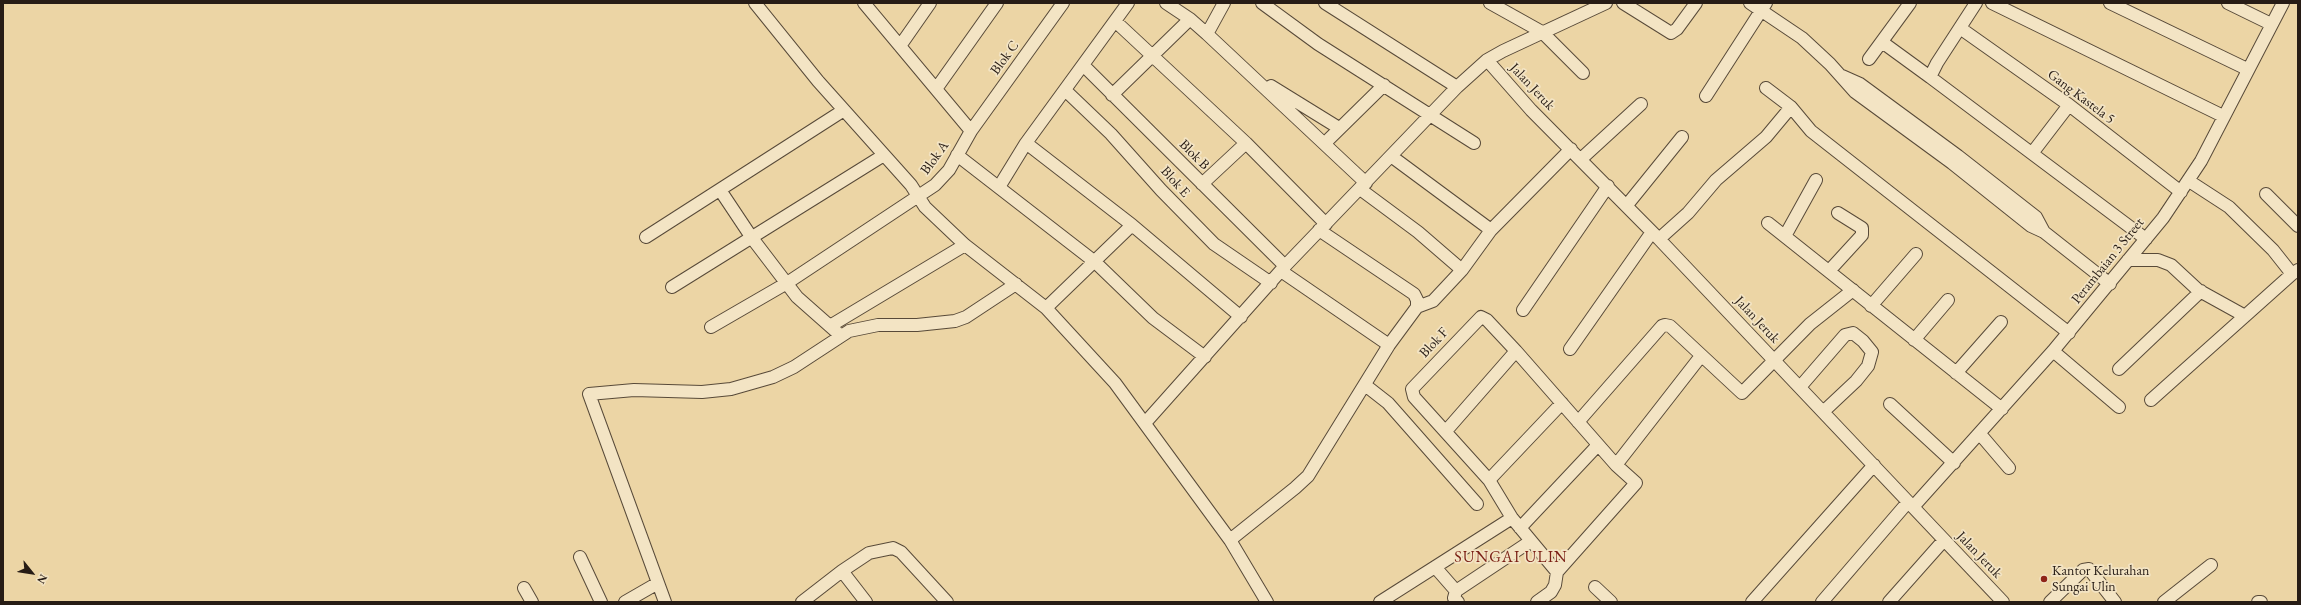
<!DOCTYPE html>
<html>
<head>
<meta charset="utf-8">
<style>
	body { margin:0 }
	#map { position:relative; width:2301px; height:605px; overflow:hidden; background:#ecd5a5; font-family:"EB Garamond",serif }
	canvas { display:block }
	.frame { position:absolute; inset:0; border:4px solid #271c15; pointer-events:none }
	.north { position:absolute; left:12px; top:553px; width:40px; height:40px; -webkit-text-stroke:3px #f3e4c4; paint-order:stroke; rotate:120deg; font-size:11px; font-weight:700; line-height:16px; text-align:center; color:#271c15 }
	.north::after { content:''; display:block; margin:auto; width:14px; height:18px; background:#271c15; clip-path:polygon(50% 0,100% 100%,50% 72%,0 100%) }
</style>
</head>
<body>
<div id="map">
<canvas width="2301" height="605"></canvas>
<div class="frame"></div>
<div class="north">N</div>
</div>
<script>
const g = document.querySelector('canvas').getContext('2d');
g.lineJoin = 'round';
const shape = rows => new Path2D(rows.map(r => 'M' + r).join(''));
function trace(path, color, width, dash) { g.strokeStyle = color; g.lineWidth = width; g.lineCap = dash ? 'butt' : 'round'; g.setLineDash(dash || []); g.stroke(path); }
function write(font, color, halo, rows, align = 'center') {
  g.font = font + ' "EB Garamond",serif'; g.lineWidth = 3.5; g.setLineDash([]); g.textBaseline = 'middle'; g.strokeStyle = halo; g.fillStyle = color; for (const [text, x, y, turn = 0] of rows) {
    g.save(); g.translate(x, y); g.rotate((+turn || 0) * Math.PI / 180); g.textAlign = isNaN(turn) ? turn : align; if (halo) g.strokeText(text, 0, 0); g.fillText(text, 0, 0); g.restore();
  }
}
const minor = shape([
	[755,3,818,81,911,185,925,207,965,245,1046,308,1115,383,1230,540,1267,602],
	[864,3,971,131],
	[1166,3,1190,19,1207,34,1366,183],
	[1262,3,1318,44,1474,143],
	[1325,3,1457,87],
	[1490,3,1542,32,1583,73],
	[1623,3,1671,33,1677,29,1696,3],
	[1750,3,1802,38,1830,64,1855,92,1952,163,2031,226,2044,232,2110,284],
	[1976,3,1937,63,1930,77,2146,239],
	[1992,3,2223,116],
	[2110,3,2247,69],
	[2228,3,2271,24],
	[1115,21,1246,143,1326,224],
	[1960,28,2069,105,2181,192],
	[1207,34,1224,3],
	[1882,42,1930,77],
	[900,46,930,3],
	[1869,59,1910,3],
	[1487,60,1531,110,1659,239,2003,602],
	[1083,65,1285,266],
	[1842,76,1860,84,1958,156,2036,217,2044,232],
	[1271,86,1339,128],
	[1766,88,1791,107,1811,131,2069,333],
	[936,89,997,3],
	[1066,91,1111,134,1161,190,1214,244,1271,283],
	[1112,95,1190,19],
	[1706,96,1766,3],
	[1026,143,1132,225,1241,317],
	[1325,143,1384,85],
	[2033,152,2069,105],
	[957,155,1095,262,1153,318,1205,357],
	[1391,156,1491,230],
	[1581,159,1641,104],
	[2189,181,2229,207,2273,250,2292,274,2298,270],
	[1202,184,1246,143],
	[999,187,1026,143,1128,3],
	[1360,189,1418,232,1462,270],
	[720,190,752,238,797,297,840,335],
	[2266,194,2298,226],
	[1627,205,1682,137],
	[1768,223,2002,409],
	[1785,236,1816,180],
	[646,237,844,110],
	[1659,239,1688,213,1716,180,1766,137,1791,107],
	[2128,260,2158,260,2171,265,2198,290,2245,316],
	[1281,271,1389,345],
	[1829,271,1862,235,1862,228,1838,213],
	[672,287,884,155],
	[1871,306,1916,254],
	[1417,307,1433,301,1462,270,1491,230,1571,149],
	[1046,308,1132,225],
	[1523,310,1608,186],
	[830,326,965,245],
	[711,327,787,283,935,185,949,170,971,131,1063,3],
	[1914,340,1948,300],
	[1570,349,1652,232],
	[2053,351,2119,407],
	[2119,369,2201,291],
	[1956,373,2001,322],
	[1365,385,1388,403,1477,504],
	[1800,387,1845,335,1853,333,1863,341,1872,352,1868,366,1856,381,1823,412],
	[2151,400,2292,274],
	[1890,404,1954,463],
	[1578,422,1662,326,1665,325,1670,326,1742,393,1810,324,1853,290],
	[1145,423,1285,266,1457,87,1487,60,1503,51,1606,3],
	[1446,431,1516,351],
	[1980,434,2009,468],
	[1616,465,1701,356],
	[1489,480,1562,403],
	[1913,507,2053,351,2163,218,2201,161,2283,3],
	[1520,528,1598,445],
	[1230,540,1295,488,1308,476,1389,345,1417,307,1417,300,1414,294,1319,230],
	[580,557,601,602],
	[1435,567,1456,591],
	[842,571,869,553,893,548,901,552,947,602],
	[1595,587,1611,602],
	[524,588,532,602],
	[1456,591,1531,541],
	[1456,591,1454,598,1458,602],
	[625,602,658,583],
	[665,602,589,394,634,390,702,392,731,389,773,377,794,367,849,331,878,325,917,325,955,321,966,317,1016,284],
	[802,602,842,571,866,602],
	[1380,602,1512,518],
	[1537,602,1551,592,1555,585,1557,572,1636,483,1616,465,1516,351,1487,320,1481,317,1412,389,1414,397,1489,480,1512,518,1557,572],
	[1752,602,1874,465],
	[1822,602,1908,502],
	[1889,602,1944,540],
	[2050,602,2083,570,2089,569,2115,602],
	[2164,602,2211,565],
	[2258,602,2261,602]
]);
trace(minor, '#584a39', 14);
trace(minor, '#f3e4c4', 12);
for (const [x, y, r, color] of [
	[2044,579,4,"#8f2418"]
]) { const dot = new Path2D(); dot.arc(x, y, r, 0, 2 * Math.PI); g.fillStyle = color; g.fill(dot); trace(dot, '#f3e4c4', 1.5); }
write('14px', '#271c15', '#f3e4c4', [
	["Blok C",1005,58,-54],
	["Jalan Jeruk",1532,87,47],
	["Gang Kastela 5",2081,97,37],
	["Blok B",1194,155,45],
	["Blok A",935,158,-54],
	["Blok E",1175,182,48],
	["Perambaian 3 Street",2108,261,-51],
	["Jalan Jeruk",1757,320,47],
	["Blok F",1434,343,-47],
	["Jalan Jeruk",1979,555,46]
]);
write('14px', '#271c15', '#f3e4c4', [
	["Kantor Kelurahan",2052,571],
	["Sungai Ulin",2052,587]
], 'left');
g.letterSpacing = '1px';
write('16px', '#7a1f14', '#f3e4c4', [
	["SUNGAI ULIN",1511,558]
]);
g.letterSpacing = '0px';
</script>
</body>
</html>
